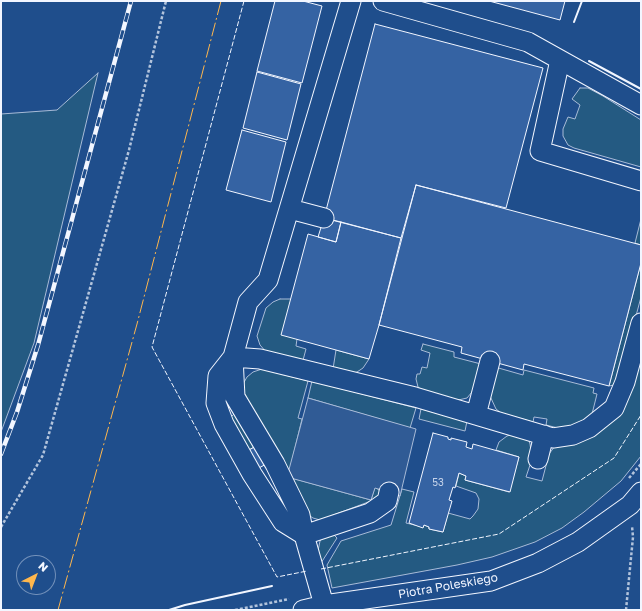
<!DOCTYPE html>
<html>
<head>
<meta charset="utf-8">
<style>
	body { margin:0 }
	#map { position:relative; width:642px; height:611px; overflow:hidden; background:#1f4e8c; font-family:"Golos Text",sans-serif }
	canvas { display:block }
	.frame { position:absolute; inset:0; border:2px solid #f2f6ff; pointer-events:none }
	.north { position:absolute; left:16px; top:555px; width:40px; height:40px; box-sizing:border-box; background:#1f4e8c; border:1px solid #7391ba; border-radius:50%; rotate:42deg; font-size:11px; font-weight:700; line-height:16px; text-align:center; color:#f2f6ff }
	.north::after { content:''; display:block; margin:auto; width:14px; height:18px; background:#ffb74d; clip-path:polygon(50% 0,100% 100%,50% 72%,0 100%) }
</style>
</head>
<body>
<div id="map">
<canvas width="642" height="611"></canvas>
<div class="frame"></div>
<div class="north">N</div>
</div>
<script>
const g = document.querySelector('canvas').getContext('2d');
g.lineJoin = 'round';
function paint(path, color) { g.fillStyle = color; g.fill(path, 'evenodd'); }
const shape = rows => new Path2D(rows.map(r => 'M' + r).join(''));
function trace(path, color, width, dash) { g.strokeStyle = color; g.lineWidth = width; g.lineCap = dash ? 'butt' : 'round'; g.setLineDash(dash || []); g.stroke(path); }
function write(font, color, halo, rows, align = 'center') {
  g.font = font + ' "Golos Text",sans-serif'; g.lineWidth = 3; g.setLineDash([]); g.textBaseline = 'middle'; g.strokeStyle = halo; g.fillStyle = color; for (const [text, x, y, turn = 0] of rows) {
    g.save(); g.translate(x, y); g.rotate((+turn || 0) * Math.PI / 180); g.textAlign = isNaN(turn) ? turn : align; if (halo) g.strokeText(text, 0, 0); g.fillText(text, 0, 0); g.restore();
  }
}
const green = shape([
	[98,73,34,343,1,432,1,114,57,110,98,73],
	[580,88,588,88,603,96,641,120,641,167,574,148,568,145,563,136,563,129,568,117,575,119,580,105,572,99,580,88],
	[641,219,641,245,635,243,641,219],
	[641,263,641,297,619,380,614,385,609,386,641,263],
	[280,299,291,299,297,339,296,346,306,349,302,364,267,353,260,345,257,336,266,308,273,302,280,299],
	[423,344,454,352,454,357,481,364,472,392,467,398,454,401,423,391,418,387,416,379,417,374,420,374,422,367,427,368,430,353,421,350,423,344],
	[641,348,641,456,621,481,584,512,562,528,535,542,492,557,457,565,332,588,327,565,341,541,391,525,402,489,414,492,406,523,423,527,424,525,429,527,429,529,443,532,448,513,470,519,473,516,478,509,479,499,476,493,456,486,459,473,466,476,465,480,509,492,519,457,496,450,499,442,507,436,517,433,528,438,530,444,532,459,526,477,542,481,549,454,558,442,591,434,641,348],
	[336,350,369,359,363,368,357,372,349,374,333,369,336,350],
	[495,367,523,375,524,370,594,388,593,393,597,394,591,418,566,430,546,425,547,419,534,417,533,422,501,413,496,409,490,396,495,367],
	[262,369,308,381,298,418,302,419,288,477,371,500,375,487,379,490,381,494,379,498,320,520,313,518,307,514,243,397,243,384,247,377,253,372,262,369],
	[312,381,416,408,410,428,308,398,312,381],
	[421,409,467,421,465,431,419,419,421,409],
	[239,413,260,444,247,451,231,417,234,414,239,413],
	[330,531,337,538,321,563,318,551,320,541,326,533,330,531]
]);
paint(green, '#245a82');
trace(green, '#a8bbd7', 1);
const parking = shape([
	[308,398,416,429,400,496,375,488,371,500,287,477,308,398]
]);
paint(parking, '#305b95');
trace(parking, '#a8bbd7', 1);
const building = shape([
	[275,1,303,1,322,6,302,83,257,71,275,1],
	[489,1,565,1,560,20,489,1],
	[375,24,543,68,506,208,416,185,401,238,324,218,375,24],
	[257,72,301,84,287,140,243,128,257,72],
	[242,130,286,142,271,202,226,190,242,130],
	[416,185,641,245,641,263,609,386,524,364,523,370,461,353,462,347,379,325,416,185],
	[324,218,341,222,336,242,318,237,324,218],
	[341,222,401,238,379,325,369,359,281,335,308,234,336,242,341,222],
	[433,433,448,437,448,439,451,440,451,438,467,442,466,447,472,449,473,444,519,457,510,492,465,480,466,476,459,473,455,488,453,487,449,500,452,501,443,532,429,529,429,527,424,525,423,528,409,523,433,433],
	[260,444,270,462,257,469,247,451,260,444]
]);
paint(building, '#3563a3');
trace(building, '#f2f6ff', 1);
const minor = shape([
	[383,1,528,42,641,105],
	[560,60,540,151,641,181],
	[290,209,324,218],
	[233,357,260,359,415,397,553,438,573,435,589,428,614,408,625,382,641,323],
	[233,357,218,376,216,403,224,424,252,474,283,522,304,535,370,513,387,501,389,492],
	[476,415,490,361],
	[538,459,544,435],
	[324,605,304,535,300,515,275,464,235,397,233,357,248,302,268,280,351,1],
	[303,610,324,605,491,581,538,563,578,542,630,505,641,492]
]);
trace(minor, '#f2f6ff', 21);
trace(shape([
	[629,478,641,464],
	[1,527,43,455,129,150,166,1],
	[235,610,289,599],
	[626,610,633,537,632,526]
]), '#b3c4dc', 2.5, [3, 2]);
trace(minor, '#1f4e8c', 19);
const rail = shape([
	[1,454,17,412,38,345,131,1]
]);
trace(rail, '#f2f6ff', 4.5);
trace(rail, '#1f4e8c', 3, [9]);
trace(shape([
	[244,1,152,347,277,577,307,571],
	[321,569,499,534,614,458,641,415]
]), '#f2f6ff', 1, [5, 2]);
trace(shape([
	[574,22,582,1],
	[589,61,641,89],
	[169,610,185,605,272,586]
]), '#f2f6ff', 2);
trace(shape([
	[58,610,137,324,221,1]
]), '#ffb74d', 1, [14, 3, 2, 3]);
write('10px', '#c3d1e8', null, [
	["53",438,483]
]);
write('12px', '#f2f6ff', '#1f4e8c', [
	["Piotra Poleskiego",448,586,-10]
]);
</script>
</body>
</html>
